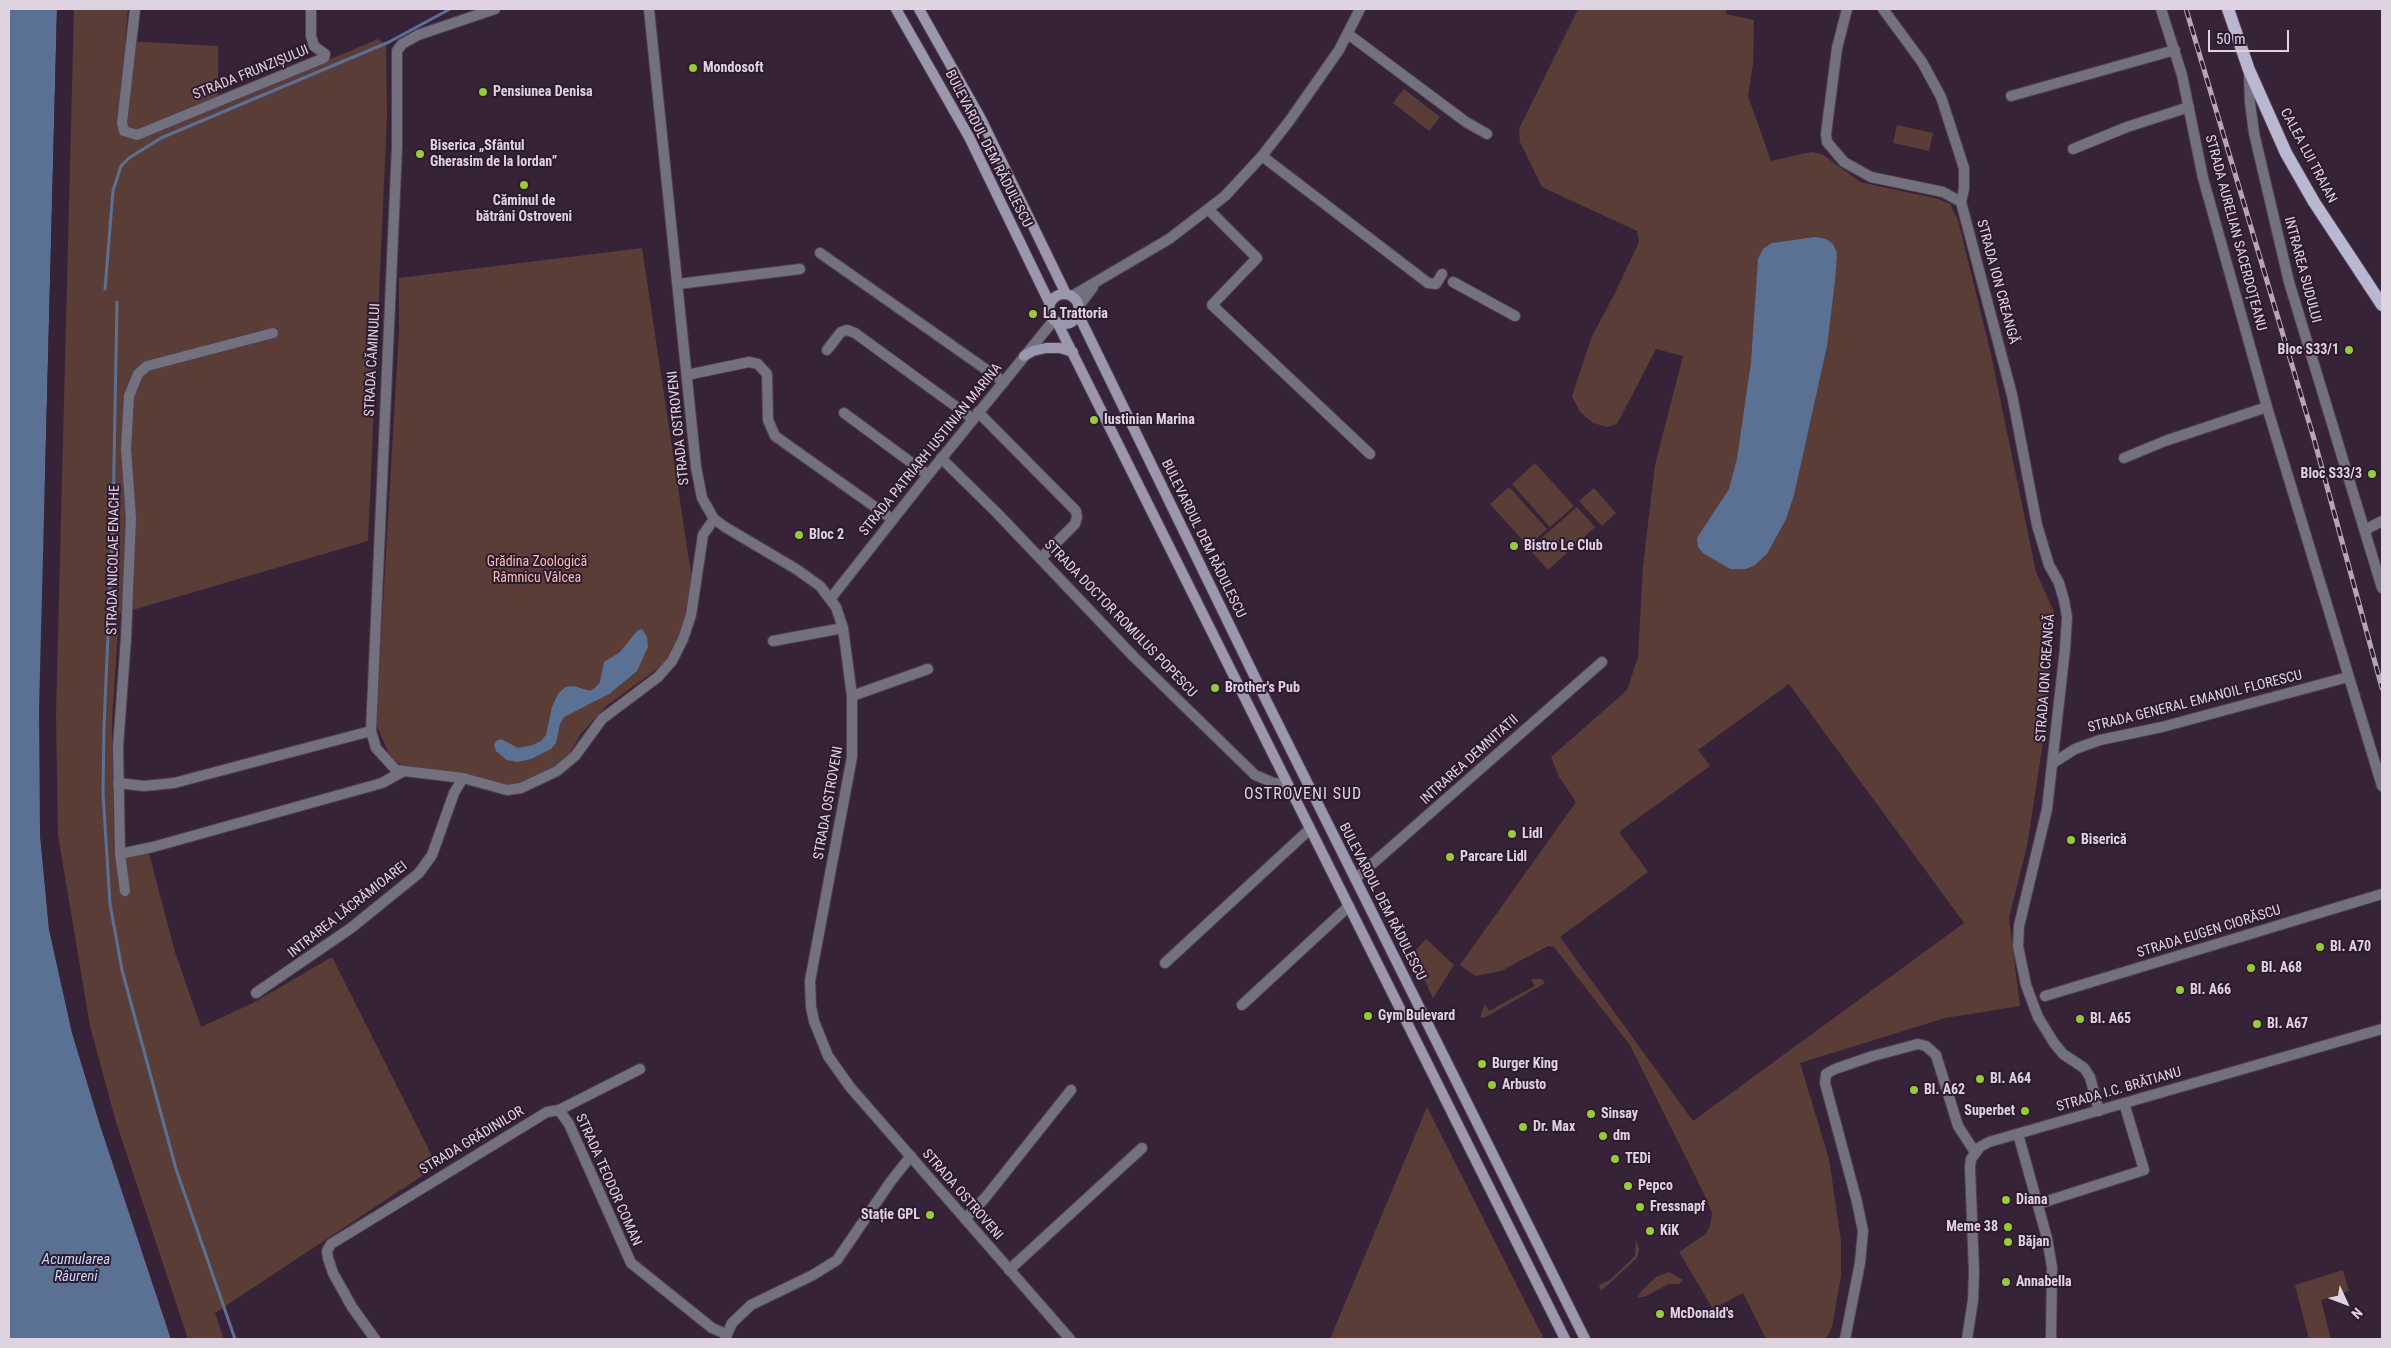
<!DOCTYPE html>
<html>
<head>
<meta charset="utf-8">
<style>
	body { margin:0 }
	#map { position:relative; width:2391px; height:1348px; overflow:hidden; background:#372338; font-family:"Roboto Condensed",sans-serif }
	canvas { display:block }
	.frame { position:absolute; inset:0; border:10px solid #e0d3e1; pointer-events:none }
	.north { position:absolute; left:2321px; top:1278px; width:50px; height:50px; -webkit-text-stroke:4px #2d1a2e; paint-order:stroke; rotate:133deg; font-size:14px; font-weight:700; line-height:20px; text-align:center; color:#e0d3e1 }
	.north::after { content:''; display:block; margin:auto; width:18px; height:22px; background:#e0d3e1; clip-path:polygon(50% 0,100% 100%,50% 72%,0 100%) }
	.scale { position:absolute; left:2208px; top:30px; width:81px; height:22px; box-sizing:border-box; border:2px solid #e0d3e1; border-top:0; padding-left:6px; font-size:15px; line-height:18px; white-space:nowrap; color:#e0d3e1; -webkit-text-stroke:4px #2d1a2e; paint-order:stroke }
</style>
</head>
<body>
<div id="map">
<canvas width="2391" height="1348"></canvas>
<div class="frame"></div>
<div class="north">N</div>
<div class="scale">50 m</div>
</div>
<script>
const g = document.querySelector('canvas').getContext('2d');
g.lineJoin = 'round';
function paint(path, color) { g.fillStyle = color; g.fill(path, 'evenodd'); }
const shape = rows => new Path2D(rows.map(r => 'M' + r).join(''));
function trace(path, color, width, dash) { g.strokeStyle = color; g.lineWidth = width; g.lineCap = dash ? 'butt' : 'round'; g.setLineDash(dash || []); g.stroke(path); }
function write(font, color, halo, rows, align = 'center') {
  g.font = font + ' "Roboto Condensed",sans-serif'; g.lineWidth = 4; g.setLineDash([]); g.textBaseline = 'middle'; g.strokeStyle = halo; g.fillStyle = color; for (const [text, x, y, turn = 0] of rows) {
    g.save(); g.translate(x, y); g.rotate((+turn || 0) * Math.PI / 180); g.textAlign = isNaN(turn) ? turn : align; if (halo) g.strokeText(text, 0, 0); g.fillText(text, 0, 0); g.restore();
  }
}
paint(shape([
	[74,9,128,9,125,41,218,46,218,107,378,39,386,45,387,115,368,541,119,614,112,722,114,851,146,842,175,952,201,1027,253,1003,332,957,437,1166,215,1313,224,1339,188,1339,116,1122,90,1026,58,835,56,715],
	[1578,9,1727,9,1726,14,1754,20,1753,64,1748,96,1771,161,1811,152,1822,154,1860,182,1938,199,1950,204,1958,220,1990,350,2036,572,2055,614,2043,742,2027,846,2009,918,2020,1006,1945,1018,1800,1063,1829,1159,1841,1241,1841,1276,1832,1327,1826,1339,1766,1339,1743,1293,1713,1309,1679,1252,1706,1234,1710,1226,1712,1213,1705,1196,1630,1045,1554,947,1548,946,1501,971,1475,976,1460,965,1576,802,1559,777,1551,757,1627,690,1638,657,1643,566,1655,465,1683,356,1656,349,1617,424,1608,427,1593,423,1580,412,1572,396,1592,336,1615,293,1639,242,1637,231,1542,187,1520,142,1519,129],
	[1789,684,1964,923,1693,1121,1560,937,1648,872,1619,832,1710,766,1698,750],
	[1404,89,1440,117,1429,131,1393,103],
	[1897,125,1933,133,1929,151,1893,143],
	[642,248,692,580,686,620,664,664,606,706,580,735,566,760,516,786,402,765,391,758,376,724,399,331,399,278],
	[1535,463,1574,506,1550,527,1512,484],
	[1509,487,1547,529,1528,546,1490,504],
	[1594,488,1616,513,1602,526,1579,501],
	[1577,507,1595,527,1548,570,1529,549],
	[1426,939,1454,965,1433,998,1412,954],
	[1531,979,1542,979,1545,983,1484,1018,1480,1017,1485,1004,1489,1011,1535,986],
	[1427,1107,1544,1339,1330,1339],
	[1636,1240,1639,1250,1637,1258,1601,1291,1599,1285,1610,1280,1635,1256],
	[2343,1270,2349,1291,2321,1300,2331,1339,2309,1339,2295,1285],
	[1669,1272,1683,1280,1679,1284,1669,1284,1644,1297,1638,1297,1641,1291,1656,1277]
]), '#5b3d38');
paint(shape([
	[9,9,57,9,45,477,40,834,49,929,72,1032,100,1125,171,1339,9,1339],
	[1815,237,1826,239,1833,244,1837,253,1835,281,1827,346,1794,495,1786,519,1767,554,1755,565,1746,569,1730,569,1703,553,1698,547,1697,538,1729,489,1737,459,1751,362,1758,259,1763,249,1772,243],
	[642,629,647,637,648,647,637,671,609,694,564,717,560,724,556,743,551,749,531,759,517,762,507,760,496,751,494,745,496,741,501,739,518,748,533,745,541,741,546,735,552,707,558,694,565,687,574,686,590,691,596,687,600,682,604,662,620,652,637,631]
]), '#5b7193');
paint(shape([
	[57,9,59,9,47,477,42,834,52,929,75,1032,102,1124,174,1339,171,1339,100,1125,72,1033,49,929,40,834,39,710]
]), '#372338');
trace(shape([
	[105,289,113,191,121,166,129,158,161,138,389,42,450,9],
	[117,302,113,518,104,727,103,793,110,904,122,970,176,1169,235,1339]
]), '#5b7193', 3);
const minor = shape([
	[135,9,122,123,124,131,137,135,324,58,325,54,314,46,311,36,311,9],
	[495,9,418,35,402,44,397,51,397,147,371,731,376,748,396,770,463,778,507,790,521,788,557,771,575,756,602,719,658,677,672,661,683,639,691,615,703,535,714,519],
	[1847,9,1837,48,1826,134,1827,142,1844,162,1871,177,1943,192,1961,202,2012,395,2037,525,2049,565,2059,583,2064,600,2067,617,2065,649,2047,809,2019,926,2018,946,2026,985,2038,1017,2054,1043,2063,1054,2084,1068,2090,1077,2099,1111],
	[1883,9,1922,62,1941,97,1964,168,1964,189,1961,202],
	[2161,9,2182,75,2203,178,2267,407,2382,786],
	[1348,34,1466,122,1487,134],
	[2011,96,2175,50],
	[2073,149,2127,127,2189,107],
	[1262,156,1428,283,1436,284,1442,274],
	[1209,210,1257,258,1212,305,1370,454],
	[820,253,1004,382],
	[1453,282,1515,316],
	[678,284,800,269],
	[1072,296,1169,239,1225,196,1262,156,1290,120,1339,50,1360,9],
	[1079,306,1093,287],
	[827,350,841,332,847,330,855,333,973,419],
	[687,375,749,362,758,364,767,374,768,420,775,436,892,519],
	[978,412,1076,511,1077,517,1075,524,1041,558],
	[844,413,928,475],
	[941,458,997,513,1134,657,1255,775,1274,783,1287,784],
	[2124,458,2165,441,2267,407],
	[2365,530,2382,521],
	[773,641,843,628],
	[852,696,928,669],
	[2053,763,2075,749,2100,740,2162,727,2348,677],
	[118,783,144,786,174,783,371,731],
	[120,854,153,847,382,783,402,772],
	[1355,879,1602,662],
	[125,891,120,854,118,747,126,638,131,518,126,449,129,396,138,374,147,366,273,333],
	[1165,963,1310,829],
	[256,993,351,928,419,873,432,855,454,793,463,778],
	[2045,996,2382,894],
	[1242,1005,1349,906],
	[559,1110,569,1124,631,1263,712,1328,726,1334],
	[2018,1134,2047,1238,2052,1267,2051,1339],
	[2038,1204,2144,1170,2124,1103],
	[965,1219,985,1198,1071,1090],
	[1009,1270,1142,1148],
	[375,1339,352,1307,333,1273,328,1258,327,1251,331,1244,547,1112,559,1110,640,1069],
	[725,1339,732,1323,751,1305,813,1275,837,1260,891,1181,911,1156],
	[1845,1339,1860,1263,1863,1231,1857,1202,1825,1083,1826,1074,1835,1069,1873,1056,1918,1044,1926,1046,1936,1055,1958,1126,1975,1152]
]);
const tertiary = shape([
	[649,9,696,467,702,498,714,519,725,527,796,569,820,586,836,607,843,628,852,696,852,757,810,981,811,1007,814,1021,828,1056,850,1087,1070,1339],
	[2249,74,2250,103,2254,133,2289,282,2382,588],
	[831,598,928,475,1054,320],
	[1967,1339,1973,1300,1974,1272,1970,1167,1971,1159,1980,1147,1989,1142,2382,1029]
]);
const secondary = shape([
	[896,9,969,137,1050,304],
	[919,9,981,119,1066,294],
	'1049 309a15 15 0 1 1 30 0a15 15 0 1 1-30 0Z',
	[1078,314,1266,700,1585,1339],
	[1057,322,1565,1339],
	[1024,356,1033,351,1046,348,1060,348,1073,352]
]);
const primary = shape([
	[2228,9,2249,70,2286,153,2314,202,2382,305]
]);
trace(minor, '#523f53', 12);
trace(tertiary, '#523f53', 12);
trace(secondary, '#523f53', 12);
trace(primary, '#523f53', 14);
trace(minor, '#73717e', 10);
trace(tertiary, '#73717e', 10);
trace(secondary, '#9b98ae', 10);
trace(primary, '#bab7d2', 12);
const rail = shape([
	[2186,9,2314,439,2382,688]
]);
trace(rail, '#b5a6b6', 5);
trace(rail, '#2d1a2e', 3, [9]);
for (const [x, y, r, color] of [
	[693,68,5,"#96cc39"],
	[483,92,5,"#96cc39"],
	[420,154,5,"#96cc39"],
	[524,185,5,"#96cc39"],
	[1033,314,5,"#96cc39"],
	[2349,350,5,"#96cc39"],
	[1094,420,5,"#96cc39"],
	[2372,474,5,"#96cc39"],
	[799,535,5,"#96cc39"],
	[1514,546,5,"#96cc39"],
	[1215,688,5,"#96cc39"],
	[1512,834,5,"#96cc39"],
	[2071,840,5,"#96cc39"],
	[1450,857,5,"#96cc39"],
	[2320,947,5,"#96cc39"],
	[2251,968,5,"#96cc39"],
	[2180,990,5,"#96cc39"],
	[1368,1016,5,"#96cc39"],
	[2080,1019,5,"#96cc39"],
	[2257,1024,5,"#96cc39"],
	[1482,1064,5,"#96cc39"],
	[1980,1079,5,"#96cc39"],
	[1492,1085,5,"#96cc39"],
	[1914,1090,5,"#96cc39"],
	[2025,1111,5,"#96cc39"],
	[1591,1114,5,"#96cc39"],
	[1523,1127,5,"#96cc39"],
	[1603,1136,5,"#96cc39"],
	[1615,1159,5,"#96cc39"],
	[1628,1186,5,"#96cc39"],
	[2006,1200,5,"#96cc39"],
	[1640,1207,5,"#96cc39"],
	[930,1215,5,"#96cc39"],
	[2008,1227,5,"#96cc39"],
	[1650,1231,5,"#96cc39"],
	[2008,1242,5,"#96cc39"],
	[2006,1282,5,"#96cc39"],
	[1660,1314,5,"#96cc39"]
]) { const dot = new Path2D(); dot.arc(x, y, r, 0, 2 * Math.PI); g.fillStyle = color; g.fill(dot); trace(dot, '#2d1a2e', 2); }
write('bold 14px', '#e0d3e1', '#2d1a2e', [
	["Mondosoft",703,68],
	["Pensiunea Denisa",493,92],
	["Biserica „Sfântul",430,146],
	["Gherasim de la Iordan”",430,162],
	["Căminul de",524,201,"center"],
	["bătrâni Ostroveni",524,217,"center"],
	["La Trattoria",1043,314],
	["Bloc S33/1",2339,350,"right"],
	["Iustinian Marina",1104,420],
	["Bloc S33/3",2362,474,"right"],
	["Bloc 2",809,535],
	["Bistro Le Club",1524,546],
	["Brother's Pub",1225,688],
	["Lidl",1522,834],
	["Biserică",2081,840],
	["Parcare Lidl",1460,857],
	["Bl. A70",2330,947],
	["Bl. A68",2261,968],
	["Bl. A66",2190,990],
	["Gym Bulevard",1378,1016],
	["Bl. A65",2090,1019],
	["Bl. A67",2267,1024],
	["Burger King",1492,1064],
	["Bl. A64",1990,1079],
	["Arbusto",1502,1085],
	["Bl. A62",1924,1090],
	["Superbet",2015,1111,"right"],
	["Sinsay",1601,1114],
	["Dr. Max",1533,1127],
	["dm",1613,1136],
	["TEDi",1625,1159],
	["Pepco",1638,1186],
	["Diana",2016,1200],
	["Fressnapf",1650,1207],
	["Stație GPL",920,1215,"right"],
	["Meme 38",1998,1227,"right"],
	["KiK",1660,1231],
	["Băjan",2018,1242],
	["Annabella",2016,1282],
	["McDonald's",1670,1314]
], 'left');
write('14px', '#e0d3e1', '#2d1a2e', [
	["STRADA FRUNZIȘULUI",251,73,-22],
	["BULEVARDUL DEM RĂDULESCU",988,149,63],
	["CALEA LUI TRAIAN",2308,156,62],
	["STRADA AURELIAN SACERDOȚEANU",2235,233,75],
	["INTRAREA SUDULUI",2302,270,75],
	["STRADA ION CREANGĂ",1997,282,75],
	["STRADA CĂMINULUI",373,360,-87],
	["STRADA OSTROVENI",679,428,-96],
	["STRADA PATRIARH IUSTINIAN MARINA",931,450,-51],
	["BULEVARDUL DEM RĂDULESCU",1203,539,64],
	["STRADA NICOLAE ENACHE",114,560,-89],
	["STRADA DOCTOR ROMULUS POPESCU",1120,619,46],
	["STRADA ION CREANGĂ",2046,678,-86],
	["STRADA GENERAL EMANOIL FLORESCU",2195,702,-14],
	["INTRAREA DEMNITATII",1470,760,-42],
	["STRADA OSTROVENI",829,803,-80],
	["BULEVARDUL DEM RĂDULESCU",1382,902,63],
	["INTRAREA LĂCRĂMIOAREI",348,910,-38],
	["STRADA EUGEN CIORĂSCU",2209,932,-17],
	["STRADA I.C. BRĂTIANU",2119,1090,-16],
	["STRADA GRĂDINILOR",472,1141,-31],
	["STRADA TEODOR COMAN",608,1180,66],
	["STRADA OSTROVENI",962,1195,49]
]);
write('14px', '#f9bdb2', '#2d1a2e', [
	["Grădina Zoologică",537,562],
	["Râmnicu Vâlcea",537,578]
]);
write('italic 15px', '#c3d9fc', '#2d1a2e', [
	["Acumularea",76,1260],
	["Râureni",76,1277]
]);
g.letterSpacing = '1px';
write('16px', '#e0d3e1', '#2d1a2e', [
	["OSTROVENI SUD",1303,795]
]);
g.letterSpacing = '0px';
</script>
</body>
</html>
